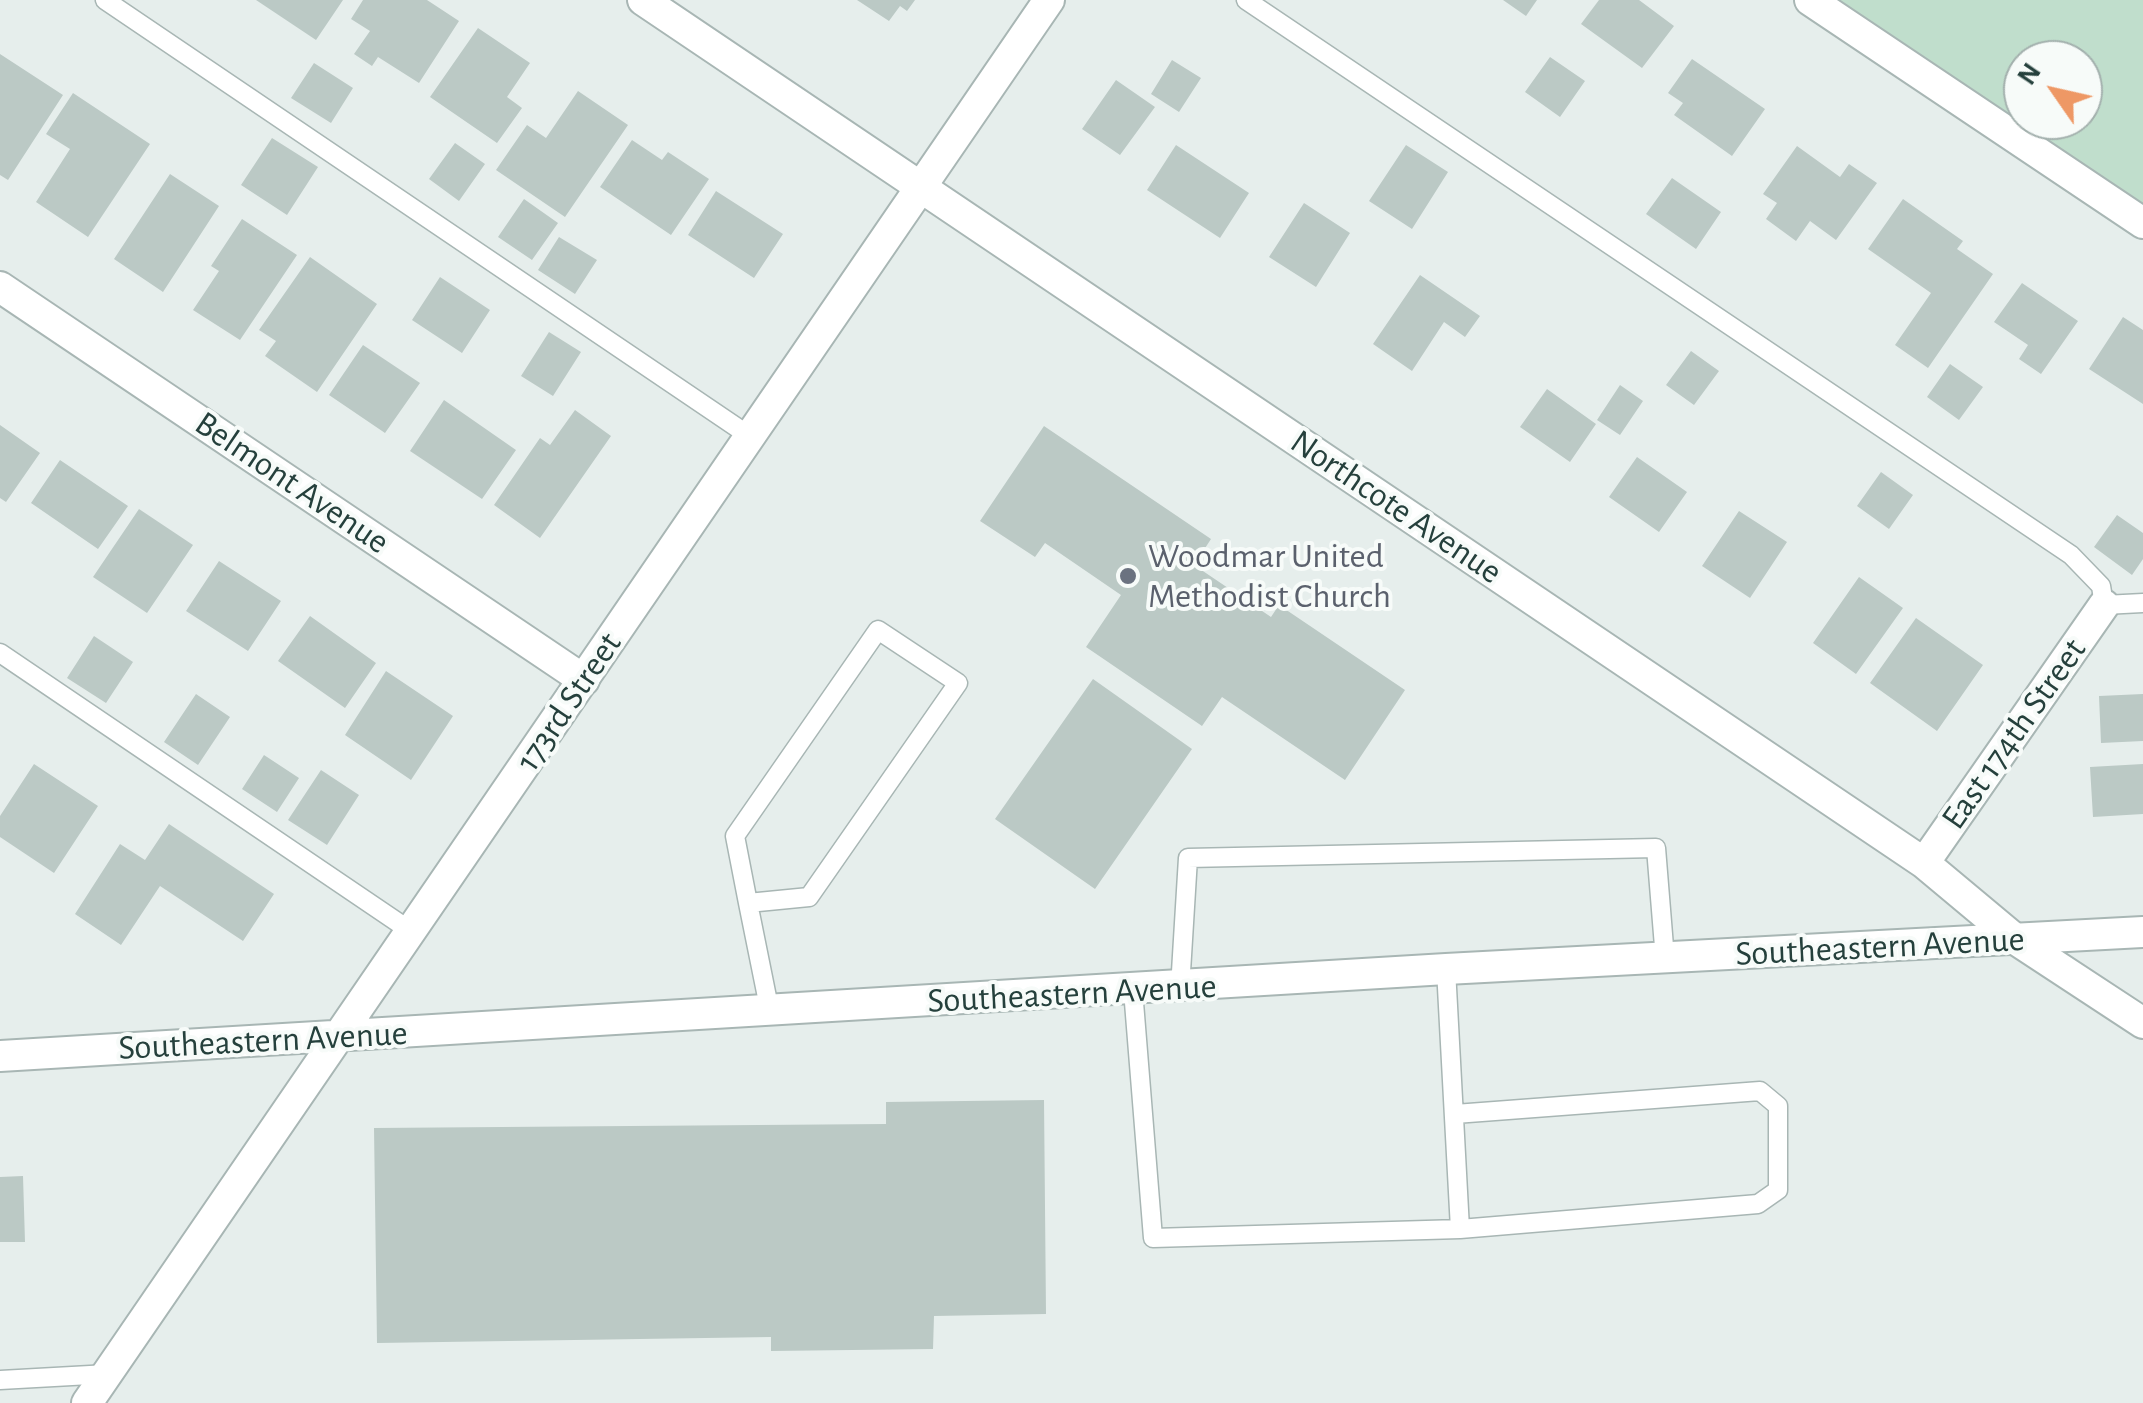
<!DOCTYPE html>
<html>
<head>
<meta charset="utf-8">
<style>
	body { margin:0 }
	#map { position:relative; width:2143px; height:1403px; overflow:hidden; background:#e6eeec; font-family:"Alegreya Sans",sans-serif }
	canvas { display:block }
	.north { position:absolute; left:2003px; top:40px; width:100px; height:100px; box-sizing:border-box; background:#f7fbf9; border:2px solid #a3b0ad; border-radius:50%; rotate:304deg; font-size:28px; font-weight:700; line-height:40px; text-align:center; color:#25403c }
	.north::after { content:''; display:block; margin:auto; width:35px; height:45px; background:#ee9865; clip-path:polygon(50% 0,100% 100%,50% 72%,0 100%) }
</style>
</head>
<body>
<div id="map">
<canvas width="2143" height="1403"></canvas>
<div class="north">N</div>
</div>
<script>
const g = document.querySelector('canvas').getContext('2d');
g.lineJoin = 'round';
function paint(path, color) { g.fillStyle = color; g.fill(path, 'evenodd'); }
const shape = rows => new Path2D(rows.map(r => 'M' + r).join(''));
function trace(path, color, width, dash) { g.strokeStyle = color; g.lineWidth = width; g.lineCap = dash ? 'butt' : 'round'; g.setLineDash(dash || []); g.stroke(path); }
function write(font, color, halo, rows, align = 'center') {
  g.font = font + ' "Alegreya Sans",sans-serif'; g.lineWidth = 8; g.setLineDash([]); g.textBaseline = 'middle'; g.strokeStyle = halo; g.fillStyle = color; for (const [text, x, y, turn = 0] of rows) {
    g.save(); g.translate(x, y); g.rotate((+turn || 0) * Math.PI / 180); g.textAlign = isNaN(turn) ? turn : align; if (halo) g.strokeText(text, 0, 0); g.fillText(text, 0, 0); g.restore();
  }
}
paint(shape([
	[1834,0,2143,0,2143,208],
	[2023,60,2083,60,2083,120,2023,120]
]), '#c0decc');
paint(shape([
	[256,0,343,0,316,40],
	[363,0,427,0,459,21,419,83,378,57,372,66,354,54,370,31,351,19],
	[857,0,915,0,907,11,900,6,889,21],
	[1503,0,1537,0,1526,16],
	[1599,0,1639,0,1674,26,1642,68,1581,24],
	[478,28,530,63,507,97,522,108,497,143,430,97],
	[0,54,63,95,8,180,0,175],
	[1550,57,1585,81,1560,117,1525,92],
	[1692,59,1765,109,1732,156,1674,115,1683,103,1668,93],
	[1172,60,1201,78,1179,112,1151,94],
	[314,63,353,88,331,123,291,98],
	[1116,80,1155,107,1120,155,1082,129],
	[578,91,628,125,565,217,496,170,527,125,546,138],
	[73,93,150,144,88,237,36,202,70,149,46,134],
	[272,138,318,167,287,215,241,185],
	[632,140,662,160,668,152,709,179,671,235,600,187],
	[455,143,485,164,459,201,429,179],
	[1176,145,1249,193,1220,238,1147,190],
	[1406,145,1448,172,1412,229,1369,201],
	[1797,146,1840,177,1849,164,1877,183,1836,240,1810,221,1796,241,1766,219,1777,203,1763,194],
	[170,174,219,206,163,292,114,259],
	[1672,178,1721,212,1696,249,1646,214],
	[716,191,783,234,754,278,688,235],
	[524,199,558,223,532,260,498,237],
	[1903,199,1963,241,1957,249,1993,274,1928,368,1895,345,1931,293,1868,249],
	[1304,203,1350,233,1316,287,1269,257],
	[242,219,297,255,240,340,193,310,219,271,211,266],
	[559,237,597,260,575,294,538,270],
	[310,257,377,304,317,392,265,356,276,341,259,330],
	[1420,275,1480,316,1465,337,1444,322,1412,371,1373,344],
	[440,277,490,310,462,353,412,320],
	[2022,283,2078,321,2041,374,2019,359,2028,345,1994,322],
	[2123,317,2143,330,2143,404,2089,369],
	[549,332,581,352,553,396,521,376],
	[363,345,420,383,385,433,329,395],
	[1691,351,1719,371,1694,405,1666,385],
	[1950,364,1983,387,1959,420,1927,397],
	[1620,385,1643,401,1620,435,1597,420],
	[1547,389,1596,424,1570,462,1520,427],
	[444,400,516,450,482,499,410,451],
	[575,410,611,436,540,538,494,505,540,438,550,445],
	[0,425,40,453,6,502,0,498],
	[1044,426,1211,539,1194,565,1271,617,1279,605,1405,690,1345,780,1222,697,1202,726,1086,647,1121,595,1045,543,1035,557,980,521],
	[1637,457,1687,492,1659,532,1609,497],
	[60,460,128,506,98,549,31,503],
	[1881,472,1913,495,1889,529,1857,506],
	[139,509,193,545,147,613,93,577],
	[1739,511,1787,542,1750,598,1702,566],
	[2117,515,2143,533,2143,559,2132,575,2094,547],
	[219,561,281,601,248,651,186,611],
	[1859,577,1903,608,1856,674,1813,643],
	[310,616,376,663,345,708,278,661],
	[1916,618,1983,665,1937,731,1870,683],
	[94,636,133,662,106,703,67,678],
	[386,671,453,716,411,780,345,735],
	[1093,679,1192,749,1095,889,995,819],
	[196,694,230,717,198,765,164,742],
	[2143,694,2143,741,2101,743,2099,696],
	[264,755,299,778,277,812,242,789],
	[34,764,98,806,54,873,0,837,0,816],
	[2143,764,2143,814,2093,817,2090,767],
	[321,770,359,795,327,845,288,820],
	[169,824,274,894,243,941,160,886,121,945,75,914,120,844,145,860],
	[1044,1100,1046,1314,934,1316,933,1349,771,1351,771,1337,377,1343,374,1128,886,1124,886,1102],
	[23,1176,25,1242,0,1242,0,1177]
]), '#bbc9c5');
const service = shape([
	[105,0,751,437],
	[1246,0,2071,555,2101,586,2104,605,2143,603],
	[0,653,412,932],
	[748,903,809,897,958,683,878,630,735,836,748,903,770,1012],
	[1180,988,1188,858,1656,848,1665,959],
	[1133,990,1153,1238,1460,1229,1446,969],
	[1455,1114,1760,1091,1778,1106,1778,1190,1758,1204,1460,1229],
	[0,1380,108,1374]
]);
const minor = shape([
	[643,0,1924,863,2015,939,2143,1023],
	[1810,0,2143,223],
	[0,287,584,680],
	[1924,863,2104,605]
]);
const tertiary = shape([
	[0,1056,1446,969,2143,932],
	[87,1403,1049,0]
]);
trace(service, '#a8b6b4', 21);
trace(minor, '#a8b6b4', 34);
trace(tertiary, '#a8b6b4', 34);
trace(service, '#fff', 18);
trace(minor, '#fff', 30);
trace(tertiary, '#fff', 30);
for (const [x, y, r, color] of [
	[1128,576,10,"#6b7280"]
]) { const dot = new Path2D(); dot.arc(x, y, r, 0, 2 * Math.PI); g.fillStyle = color; g.fill(dot); trace(dot, '#f7fbf9', 4); }
write('35px', '#25403c', '#f7fbf9', [
	["Belmont Avenue",292,483,34],
	["Northcote Avenue",1396,507,34],
	["173rd Street",569,702,-56],
	["East 174th Street",2014,734,-55],
	["Southeastern Avenue",1880,947,-3],
	["Southeastern Avenue",1072,994,-3],
	["Southeastern Avenue",263,1041,-3]
]);
write('35px', '#5b616d', '#f7fbf9', [
	["Woodmar United",1148,556],
	["Methodist Church",1148,596]
], 'left');
</script>
</body>
</html>
